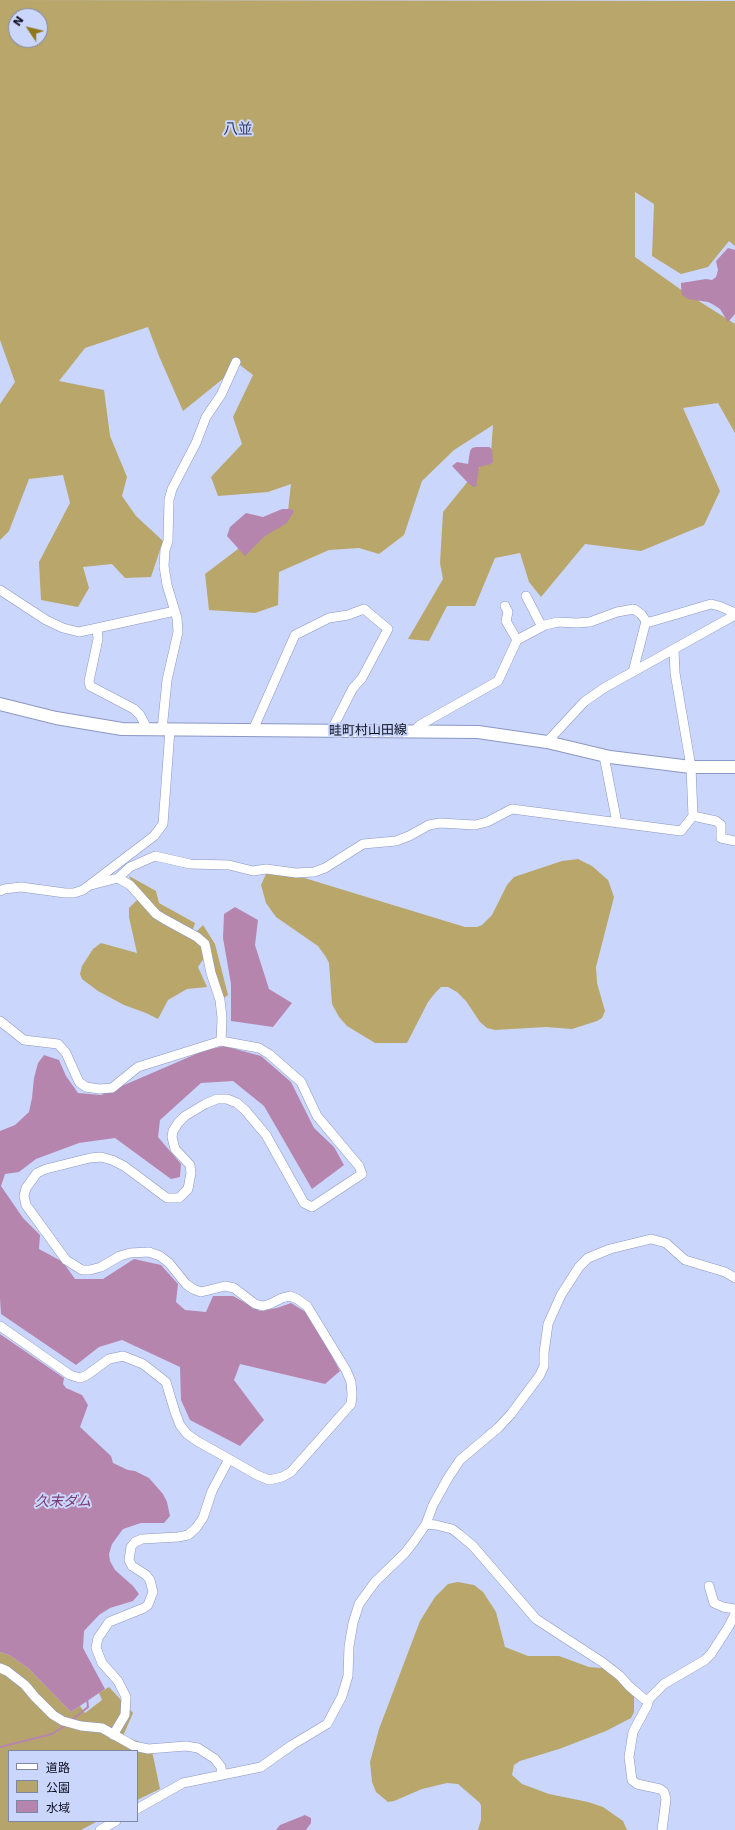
<!DOCTYPE html>
<html>
<head>
<meta charset="utf-8">
<style>
	body { margin:0 }
	#map { position:relative; width:735px; height:1830px; overflow:hidden; background:#cbd6fc; font-family:"DejaVu Sans","Noto Sans JP",sans-serif }
	canvas { display:block }
	.legend { position:absolute; left:8px; top:1750px; width:130px; height:72px; box-sizing:border-box; background:#cbd6fc; border:1px solid #7e86a3; margin:0; padding:5px 7px; list-style:none; font-size:12px; color:#0b0e1e }
	.legend li { display:flex; align-items:center; gap:8px; height:20px }
	.legend b { width:20px; border:1px solid #7e86a3 }
	.north { position:absolute; left:8px; top:8px; width:40px; height:40px; box-sizing:border-box; background:#cbd6fc; border:1px solid #7e86a3; border-radius:50%; rotate:305deg; font-size:11px; font-weight:700; line-height:16px; text-align:center; color:#0b0e1e }
	.north::after { content:''; display:block; margin:auto; width:14px; height:18px; background:#8f771c; clip-path:polygon(50% 0,100% 100%,50% 72%,0 100%) }
</style>
</head>
<body>
<div id="map">
<canvas width="735" height="1830"></canvas>
<ul class="legend">
<li><b style="height:5px;background:#fff"></b>道路</li>
<li><b style="height:11px;background:#b5a56d"></b>公園</li>
<li><b style="height:11px;background:#b685ad"></b>水域</li>
</ul>
<div class="north">N</div>
</div>
<script>
const g = document.querySelector('canvas').getContext('2d');
g.lineJoin = 'round';
function paint(path, color) { g.fillStyle = color; g.fill(path, 'evenodd'); }
const shape = rows => new Path2D(rows.map(r => 'M' + r).join(''));
function trace(path, color, width, dash) { g.strokeStyle = color; g.lineWidth = width; g.lineCap = dash ? 'butt' : 'round'; g.setLineDash(dash || []); g.stroke(path); }
function write(font, color, halo, rows, align = 'center') {
  g.font = font + ' "DejaVu Sans","Noto Sans JP",sans-serif'; g.lineWidth = 4; g.setLineDash([]); g.textBaseline = 'middle'; g.strokeStyle = halo; g.fillStyle = color; for (const [text, x, y, turn = 0] of rows) {
    g.save(); g.translate(x, y); g.rotate((+turn || 0) * Math.PI / 180); g.textAlign = isNaN(turn) ? turn : align; if (halo) g.strokeText(text, 0, 0); g.fillText(text, 0, 0); g.restore();
  }
}
paint(shape([
	[0,1652,9,1655,28,1668,71,1712,80,1706,85,1713,102,1700,99,1693,109,1687,133,1713,123,1736,151,1746,160,1789,137,1800,137,1751,9,1751,9,1821,98,1821,81,1830,0,1830]
]), '#b5a56d');
paint(shape([
	[0,0,735,1,735,246,729,241,708,267,681,274,652,256,654,204,635,192,635,257,680,289,735,324,735,433,718,403,683,408,720,491,704,525,641,551,585,544,541,597,529,582,520,553,495,558,475,606,447,606,429,641,408,639,443,579,440,563,443,512,491,453,493,425,454,450,422,481,404,535,379,554,359,548,329,550,279,572,278,605,255,613,209,610,205,574,288,511,291,484,268,492,218,496,211,477,242,444,233,417,253,375,240,365,183,411,159,356,148,327,85,348,59,381,104,390,110,436,127,477,122,496,136,516,163,541,151,577,125,578,112,564,83,567,89,588,78,607,41,600,39,562,70,503,63,475,29,479,9,531,0,540,0,404,15,382,0,340],
	[16,16,40,16,40,40,16,40],
	[578,859,592,866,608,880,614,897,596,967,597,983,605,1011,602,1018,597,1021,572,1029,546,1027,495,1030,487,1028,480,1022,466,1001,457,992,448,987,441,987,435,993,428,1002,407,1043,375,1043,347,1026,339,1017,332,1004,329,963,326,957,318,946,276,917,266,903,261,885,266,874,273,870,288,873,465,927,477,927,482,925,492,915,507,885,514,877,562,861],
	[129,876,156,891,159,903,195,923,190,938,203,925,215,944,228,995,220,1001,206,955,198,967,207,987,187,989,168,1000,158,1019,146,1013,124,1005,98,991,82,979,80,974,82,966,93,949,101,943,137,953,129,917,129,908,138,899],
	[458,1582,474,1585,483,1592,496,1612,505,1647,528,1656,559,1656,589,1667,612,1669,634,1696,634,1712,631,1718,606,1731,559,1749,520,1761,514,1765,512,1775,522,1784,549,1794,588,1802,603,1807,623,1821,627,1830,478,1830,481,1820,481,1806,480,1803,458,1784,447,1783,422,1789,394,1801,388,1802,376,1792,372,1782,370,1762,379,1729,420,1621,435,1597,448,1584]
]), '#b8a66a');
paint(shape([
	[728,248,735,250,735,314,728,322,720,309,714,305,708,302,688,299,682,295,681,286,681,283,706,279,712,280,716,277,718,270,716,261],
	[476,447,489,447,492,449,493,462,491,464,479,467,476,487,474,487,469,484,452,466,457,462,468,464,470,451,472,448],
	[282,509,291,509,294,511,287,523,265,536,245,556,227,536,230,527,246,513,263,517],
	[235,907,258,920,255,945,269,989,292,1003,273,1027,231,1021,231,984,223,938,224,914],
	[224,1046,261,1056,291,1082,314,1128,334,1147,344,1165,312,1189,264,1106,233,1081,201,1083,160,1120,158,1137,181,1164,180,1177,171,1179,115,1138,79,1143,36,1159,19,1172,5,1174,1,1186,23,1218,40,1235,39,1249,63,1262,75,1279,103,1279,134,1259,161,1265,178,1284,176,1302,185,1310,206,1312,213,1296,233,1296,260,1311,277,1308,291,1303,309,1314,340,1371,325,1384,240,1364,234,1380,264,1420,240,1446,190,1420,181,1400,180,1367,122,1340,99,1347,76,1365,1,1314,0,1298,0,1131,15,1125,29,1112,32,1098,34,1078,38,1063,44,1055,59,1060,66,1076,78,1093,101,1095,203,1051],
	[0,1334,64,1378,63,1384,66,1388,82,1395,88,1405,80,1427,111,1456,113,1463,128,1470,135,1471,149,1478,163,1494,167,1502,170,1516,164,1523,141,1523,123,1529,112,1544,109,1554,110,1561,115,1570,133,1586,139,1594,133,1601,110,1608,99,1615,84,1631,83,1648,105,1689,71,1712,28,1668,9,1655,0,1652],
	[305,1815,311,1818,311,1823,306,1830,276,1830,280,1825]
]), '#b685ad');
trace(shape([
	[72,1720,88,1707,87,1698],
	[0,1747,52,1734,66,1725]
]), '#b685ad', 2);
const minor = shape([
	[0,590,46,620,63,628,79,632,175,611],
	[526,596,542,627],
	[505,606,508,612,506,621,517,640],
	[97,628,98,639,89,681,90,686,134,709,140,715,148,730],
	[633,672,646,621],
	[162,730,167,680,178,632,177,618,167,585,164,566,165,550,168,541,169,500,172,489,196,443,206,417,221,395,236,362],
	[253,730,295,635,329,618,348,615,364,609,388,629,362,678,353,688,331,731],
	[415,730,420,725,498,681,517,640,545,625,558,622,577,623,590,622,617,612,634,609,641,614,646,621,650,622,711,604,719,606,735,613],
	[547,742,584,702,604,688,735,615],
	[604,756,617,823],
	[693,816,716,821,721,825,721,838,735,841],
	[118,878,130,885,156,914,164,919,197,937,205,944,211,973,220,1000,222,1018,221,1041],
	[91,885,118,878,130,867,155,856,190,864,229,865,253,871,266,869,296,873,314,872,325,868,363,844,396,841,409,836,429,825,440,823,475,825,487,822,512,809,681,831,693,816,691,767,675,673,674,649],
	[0,891,4,889,21,887,65,893,74,893,83,890,154,836,163,824,170,730],
	[0,1021,24,1040,58,1044,66,1053,79,1082,86,1087,99,1089,112,1088,138,1067,221,1041,259,1048,269,1054,301,1082,317,1116,359,1166,362,1174,312,1207,304,1203,266,1135,245,1110,237,1103,227,1099,217,1099,205,1104,185,1116,178,1123,173,1131,172,1137,175,1149,190,1165,191,1173,188,1189,179,1198,167,1198,124,1166,112,1160,101,1157,90,1158,46,1169,37,1173,26,1188,24,1196,26,1205,66,1260,82,1270,90,1270,101,1267,120,1256,130,1253,149,1252,160,1256,169,1263,186,1284,193,1289,201,1292,225,1286,234,1288,255,1304,263,1306,270,1304,282,1298,290,1296,297,1299,307,1306,346,1370,351,1382,352,1395,351,1404,291,1472,282,1477,269,1480,257,1475,229,1459],
	[0,1326,70,1375,80,1378,87,1375,109,1359,123,1356,143,1364,166,1382,175,1412,180,1425,187,1434,197,1441,229,1459,212,1491,203,1518,196,1528,188,1535,178,1537,142,1539,135,1542,131,1547,129,1560,132,1566,146,1575,150,1580,153,1592,148,1605,144,1608,109,1622,98,1638,96,1648,102,1663,118,1681,126,1697,125,1715,113,1735],
	[426,1524,436,1525,452,1529,460,1535,473,1546,536,1619,602,1662,620,1676,629,1686,644,1699,649,1699,664,1684,705,1660,711,1654,729,1626,735,1614],
	[709,1586,714,1603,723,1607,735,1609],
	[0,1668,7,1671,25,1685,35,1697,53,1715,63,1721,81,1726,102,1728,134,1746,148,1749,186,1746,198,1748,215,1759,221,1767,222,1775],
	[649,1699,647,1706,633,1732,629,1757,632,1780,637,1784,660,1789,664,1792,666,1799,662,1830],
	[137,1809,183,1783,261,1767,292,1745,327,1724,342,1696,348,1676,349,1646,353,1623,359,1604,375,1582,405,1553,415,1540,426,1524,433,1505,448,1478,460,1460,498,1428,511,1414,540,1375,544,1366,544,1353,548,1324,561,1295,579,1267,588,1258,610,1249,651,1239,666,1243,685,1260,725,1272,735,1278],
	[100,1830,116,1821]
]);
const major = shape([
	[0,704,56,718,122,729,478,732,547,742,610,757,691,767,735,767]
]);
trace(minor, '#8b97c5', 10);
trace(major, '#8b97c5', 14);
trace(minor, '#fff', 9);
trace(major, '#fff', 12);
write('13px', '#0b0e1e', '#cbd6fc', [
	["畦町村山田線",368,731,-1]
]);
write('italic 14px', '#7a3b70', '#cbd6fc', [
	["久末ダム",63,1502]
]);
write('15px', '#384169', '#cbd6fc', [
	["八並",238,130]
]);
</script>
</body>
</html>
